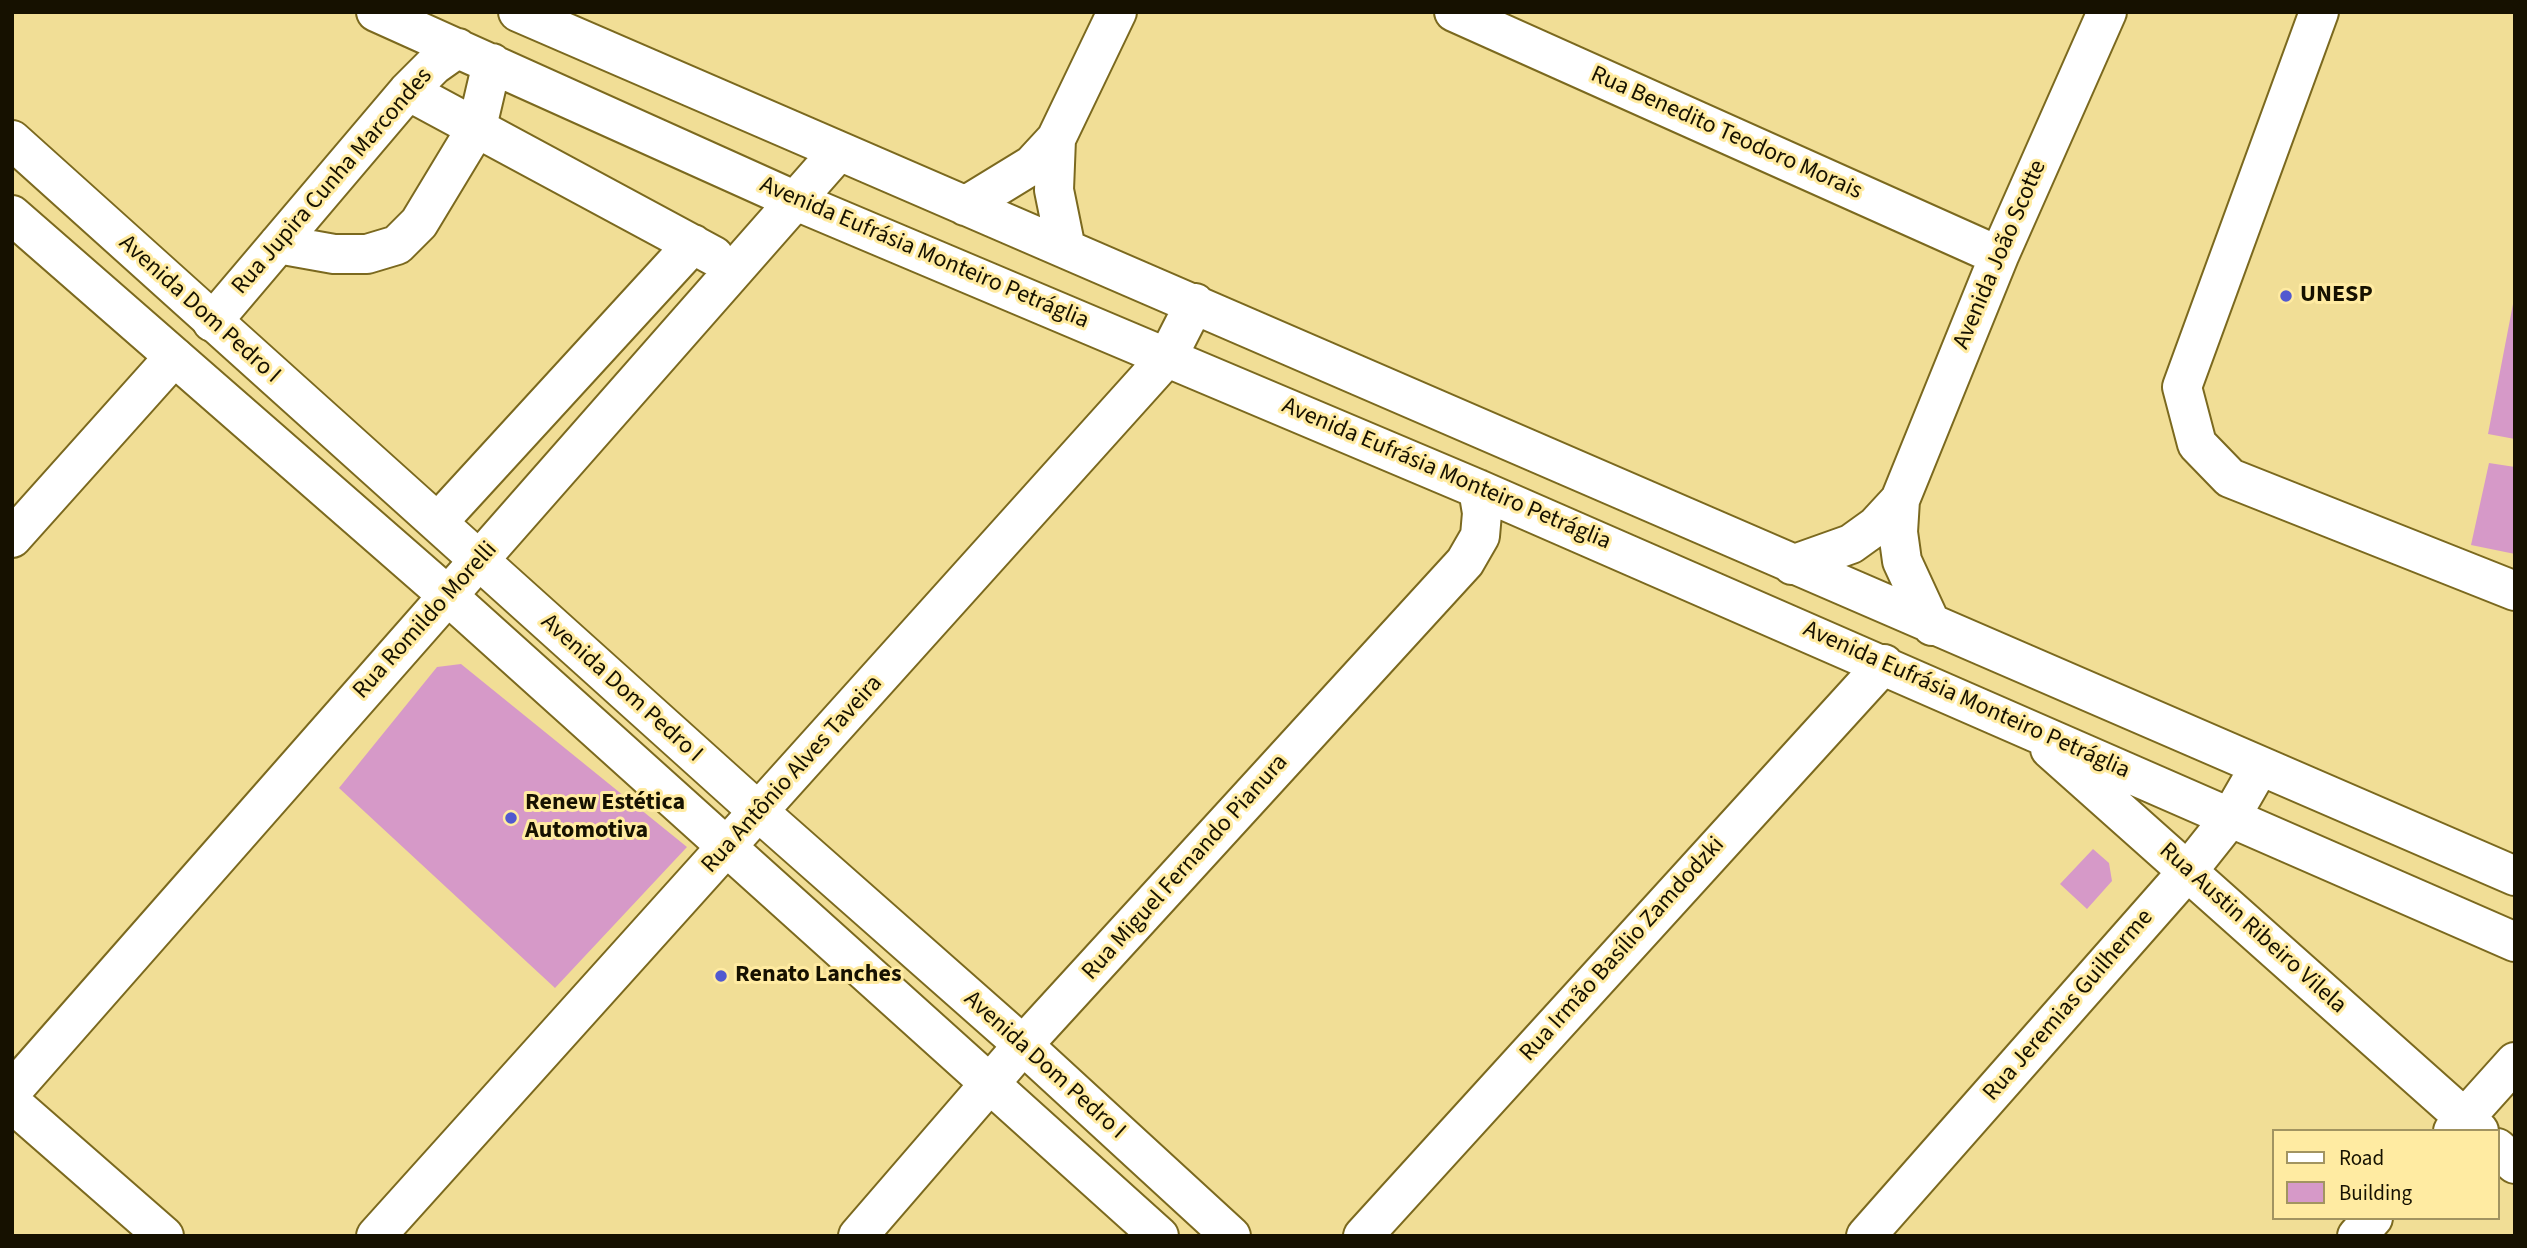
<!DOCTYPE html>
<html>
<head>
<meta charset="utf-8">
<style>
	body { margin:0 }
	#map { position:relative; width:2527px; height:1248px; overflow:hidden; background:#f1de96; font-family:"Source Sans 3",sans-serif }
	canvas { display:block }
	.frame { position:absolute; inset:0; border:14px solid #161100; pointer-events:none }
	.legend { position:absolute; left:2272px; top:1129px; width:228px; height:91px; box-sizing:border-box; background:#ffeba2; border:2px solid #a29461; margin:0; padding:9px 12px; list-style:none; font-size:21px; color:#161100 }
	.legend li { display:flex; align-items:center; gap:14px; height:35px }
	.legend b { width:35px; border:2px solid #a29461 }
</style>
</head>
<body>
<div id="map">
<canvas width="2527" height="1248"></canvas>
<div class="frame"></div>
<ul class="legend">
<li><b style="height:9px;background:#fff"></b>Road</li>
<li><b style="height:19px;background:#d699c8"></b>Building</li>
</ul>
</div>
<script>
const g = document.querySelector('canvas').getContext('2d');
g.lineJoin = 'round';
function paint(path, color) { g.fillStyle = color; g.fill(path, 'evenodd'); }
const shape = rows => new Path2D(rows.map(r => 'M' + r).join(''));
function trace(path, color, width, dash) { g.strokeStyle = color; g.lineWidth = width; g.lineCap = dash ? 'butt' : 'round'; g.setLineDash(dash || []); g.stroke(path); }
function write(font, color, halo, rows, align = 'center') {
  g.font = font + ' "Source Sans 3",sans-serif'; g.lineWidth = 6; g.setLineDash([]); g.textBaseline = 'middle'; g.strokeStyle = halo; g.fillStyle = color; for (const [text, x, y, turn = 0] of rows) {
    g.save(); g.translate(x, y); g.rotate((+turn || 0) * Math.PI / 180); g.textAlign = isNaN(turn) ? turn : align; if (halo) g.strokeText(text, 0, 0); g.fillText(text, 0, 0); g.restore();
  }
}
paint(shape([
	[2513,304,2515,304,2515,439,2488,434],
	[2489,463,2515,467,2515,554,2471,545],
	[461,664,687,847,555,988,339,788,437,667],
	[2093,849,2109,863,2112,881,2087,909,2060,884]
]), '#d699c8');
const minor = shape([
	[376,12,796,201,1478,489,2515,942],
	[518,12,2515,876],
	[1454,12,1999,256],
	[2319,12,2182,387,2197,444,2230,478,2515,591],
	[408,91,714,256],
	[1056,139,1054,190,1066,249],
	[965,206,1032,165,1056,139,1117,12],
	[278,244,334,254,367,254,397,245,419,223,477,127,492,63],
	[212,322,408,91,434,65,458,48],
	[438,522,693,244],
	[12,538,174,357],
	[1792,565,1851,544,1876,526,1900,500],
	[1932,626,1902,561,1898,532,1900,500,1999,256,2107,12],
	[2050,749,2479,1131],
	[12,1091,839,151],
	[12,1103,164,1236],
	[2453,1131,2515,1062],
	[2497,1148,2515,1164],
	[376,1236,1168,356,1195,303],
	[858,1236,1023,1045,1465,562,1480,536,1482,513,1478,489],
	[1363,1236,1884,664],
	[1866,1236,2187,872,2230,818,2260,766],
	[2357,1236,2373,1218]
]);
const major = shape([
	[12,140,759,812,1023,1045,1231,1236],
	[12,215,447,595,1159,1236]
]);
trace(minor, '#7b691f', 42);
trace(major, '#7b691f', 42);
trace(minor, '#fff', 38);
trace(major, '#fff', 38);
for (const [x, y, r, color] of [
	[2286,296,7,"#5159d0"],
	[511,818,7,"#5159d0"],
	[721,976,7,"#5159d0"]
]) { const dot = new Path2D(); dot.arc(x, y, r, 0, 2 * Math.PI); g.fillStyle = color; g.fill(dot); trace(dot, '#ffeba2', 2.5); }
write('24px', '#161100', '#ffeba2', [
	["Rua Benedito Teodoro Morais",1726,134,24],
	["Rua Jupira Cunha Marcondes",333,182,-49],
	["Avenida Eufrásia Monteiro Petráglia",924,254,23],
	["Avenida João Scotte",2001,255,-67],
	["Avenida Dom Pedro I",199,310,42],
	["Avenida Eufrásia Monteiro Petráglia",1446,475,23],
	["Rua Romildo Morelli",426,621,-48],
	["Avenida Dom Pedro I",621,689,42],
	["Avenida Eufrásia Monteiro Petráglia",1966,701,24],
	["Rua Antônio Alves Taveira",793,775,-48],
	["Rua Miguel Fernando Pianura",1186,868,-48],
	["Rua Austin Ribeiro Vilela",2252,929,42],
	["Rua Irmão Basílio Zamdodzki",1623,950,-48],
	["Rua Jeremias Guilherme",2069,1006,-49],
	["Avenida Dom Pedro I",1044,1066,42]
]);
write('bold 24px', '#161100', '#ffeba2', [
	["UNESP",2300,296],
	["Renew Estética",525,804],
	["Automotiva",525,832],
	["Renato Lanches",735,976]
], 'left');
</script>
</body>
</html>
